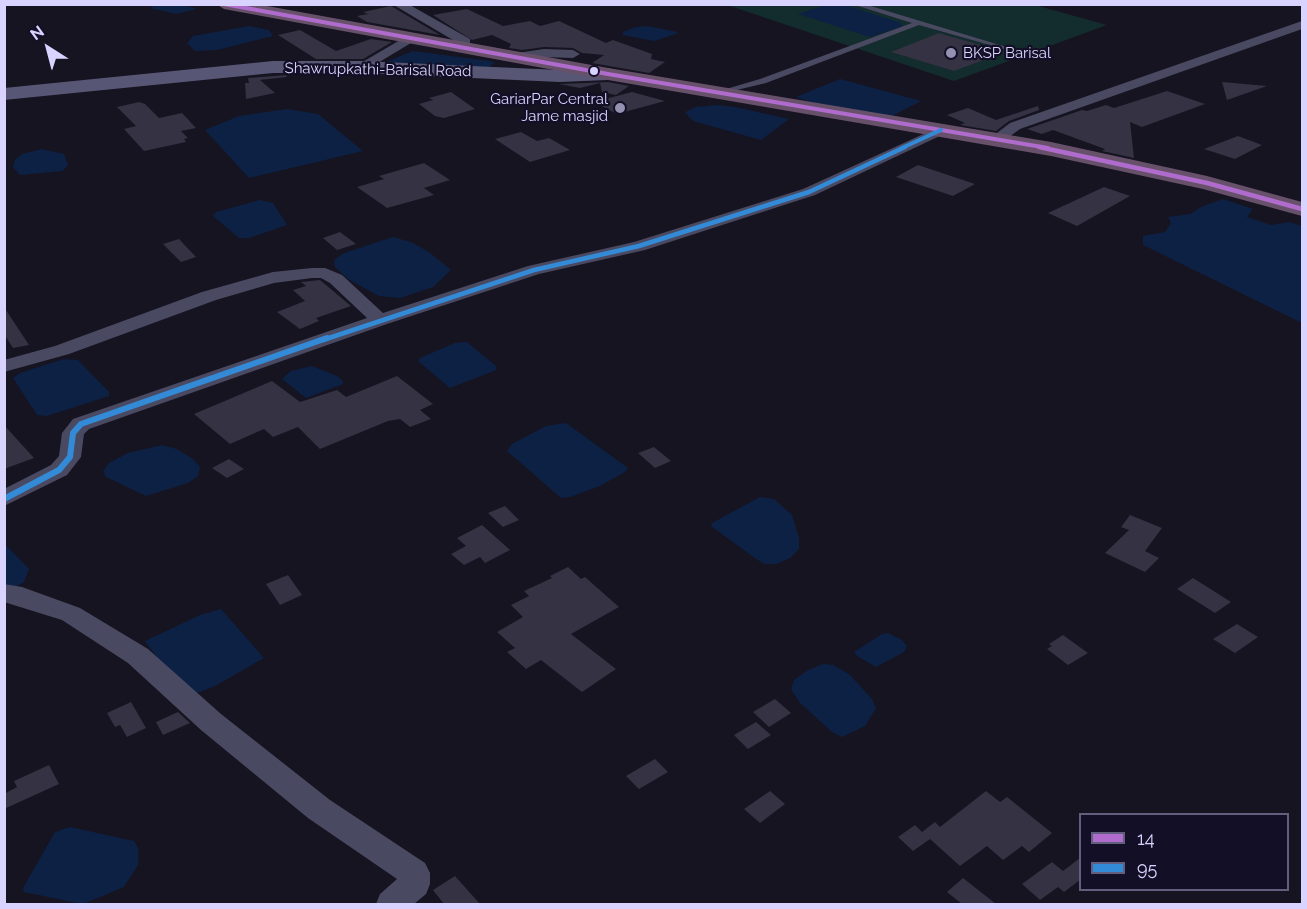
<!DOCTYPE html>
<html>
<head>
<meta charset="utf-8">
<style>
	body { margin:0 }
	#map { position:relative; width:1307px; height:909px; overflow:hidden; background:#161421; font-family:Raleway,sans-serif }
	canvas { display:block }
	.frame { position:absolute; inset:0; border:6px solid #d9d4ff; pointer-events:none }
	.legend { position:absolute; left:1079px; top:813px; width:210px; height:78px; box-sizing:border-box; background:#130f26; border:2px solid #625e7d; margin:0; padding:8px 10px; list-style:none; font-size:18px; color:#d9d4ff }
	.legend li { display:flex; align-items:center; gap:12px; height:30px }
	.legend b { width:30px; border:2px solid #625e7d }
	.north { position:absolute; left:18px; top:18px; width:60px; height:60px; -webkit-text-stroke:4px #130f26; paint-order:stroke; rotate:324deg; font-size:16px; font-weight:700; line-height:24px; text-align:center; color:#d9d4ff }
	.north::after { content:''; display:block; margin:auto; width:21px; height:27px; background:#d9d4ff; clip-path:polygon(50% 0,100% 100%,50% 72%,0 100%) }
</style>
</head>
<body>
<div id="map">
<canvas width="1307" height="909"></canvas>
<div class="frame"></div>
<ul class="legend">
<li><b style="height:8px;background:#b06ccc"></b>14</li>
<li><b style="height:8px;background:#338bd7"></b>95</li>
</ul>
<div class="north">N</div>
</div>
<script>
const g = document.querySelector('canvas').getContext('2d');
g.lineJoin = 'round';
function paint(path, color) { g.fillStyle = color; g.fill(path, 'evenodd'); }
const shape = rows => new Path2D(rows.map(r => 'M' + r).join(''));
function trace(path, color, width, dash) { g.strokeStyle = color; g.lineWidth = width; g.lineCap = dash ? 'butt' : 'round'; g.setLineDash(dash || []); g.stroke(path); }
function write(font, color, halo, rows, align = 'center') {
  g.font = font + ' Raleway,sans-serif'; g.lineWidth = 4.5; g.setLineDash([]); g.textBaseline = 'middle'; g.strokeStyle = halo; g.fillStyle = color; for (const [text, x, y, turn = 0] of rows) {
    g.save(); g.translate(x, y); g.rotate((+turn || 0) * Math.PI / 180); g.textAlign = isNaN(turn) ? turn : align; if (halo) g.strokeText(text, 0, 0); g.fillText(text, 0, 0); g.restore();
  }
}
paint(shape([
	[727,5,1035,5,1107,25,954,81]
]), '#132c2d');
paint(shape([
	[181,4,197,9,176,14,150,8,156,5],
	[826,5,845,5,901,23,903,26,870,37,798,14],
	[249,26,269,30,273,36,217,50,195,51,187,43,193,36],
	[647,26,673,31,679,33,654,41,623,35,623,32,636,27],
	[413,51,490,61,495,63,484,70,386,62],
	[840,79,921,101,886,119,819,105,796,97],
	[717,105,735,107,789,119,761,140,693,121,685,112,696,107],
	[287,109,318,114,363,151,249,178,205,130,239,116],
	[42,149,64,154,68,165,62,171,20,175,13,167,15,160,22,154],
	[1223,199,1253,209,1247,217,1271,225,1289,222,1302,226,1302,323,1143,245,1143,236,1165,232,1171,223,1168,217,1190,214,1201,207],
	[260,200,273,203,287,225,249,238,239,238,213,216,216,212],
	[393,237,411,242,429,252,451,270,433,287,400,298,379,296,348,279,335,267,334,260,344,253],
	[467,342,496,366,496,370,450,388,418,361,420,358,455,343],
	[64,359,78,360,109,392,109,396,47,416,37,415,13,378,20,373],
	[312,366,337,376,343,381,343,384,306,398,282,379,291,371],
	[566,423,628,468,625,472,600,486,570,497,561,498,507,451,512,444,546,426],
	[162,445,177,449,193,459,200,467,198,476,188,483,146,496,106,477,103,471,109,463,128,453],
	[760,497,774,499,792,515,799,538,799,549,790,558,777,564,765,564,756,559,711,526,712,523],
	[4,543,29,569,24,582,12,589,5,589],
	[221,609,264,658,215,686,197,693,181,690,145,641,200,615],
	[888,633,902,640,907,646,904,652,876,667,857,656,854,652,882,634],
	[823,664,833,665,849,674,872,699,876,708,865,726,842,737,832,732,800,703,791,689,794,680,808,670],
	[70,827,134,841,138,848,138,865,124,887,83,904,24,892,23,888,55,832]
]), '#0d2144');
paint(shape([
	[391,6,440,35,367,22,357,16,368,14,363,12],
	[467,9,503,26,530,21,540,26,559,21,606,43,613,40,652,54,651,59,665,62,649,73,592,63,604,55,582,53,573,48,544,47,522,50,509,48,511,44,492,35,472,40,433,15],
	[300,30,336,51,371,39,392,42,363,59,316,59,278,35],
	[939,33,942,34,1005,52,954,71,891,52],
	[286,75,287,77,260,80,275,93,246,99,245,83,249,83,248,78],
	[608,82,629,86,616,95,602,92,600,83,580,88,559,84],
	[1222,82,1267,86,1227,100],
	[1167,91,1205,104,1142,127,1130,122,1134,158,1102,151,1105,149,1053,130,1042,134,1027,129,1082,110,1087,111,1106,105,1114,108],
	[451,92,475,109,444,118,435,116,419,104,433,100,429,98],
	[632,92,665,101,617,114,594,102],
	[139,102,145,104,159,118,182,113,196,128,181,131,188,138,184,139,186,142,144,151,124,129,136,126,117,107],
	[1038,106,1039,110,1009,121,996,131,960,125,965,123,947,115,968,108,996,120],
	[521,132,537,141,549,138,570,150,530,162,495,139],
	[1238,136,1262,145,1235,159,1204,149],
	[424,163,450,180,424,188,434,195,387,208,357,187,384,179,379,176],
	[918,165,975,184,953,196,896,177],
	[1104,187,1130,196,1077,226,1048,213],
	[340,232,356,244,337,250,323,238],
	[179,239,196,257,181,262,163,244],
	[320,280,351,306,316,318,319,321,300,329,277,312,305,301,293,290,306,286,301,282],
	[4,307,29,345,13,348,4,334],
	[397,376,433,404,420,410,431,419,410,427,400,419,388,421,320,449,298,427,273,437,264,429,230,444,194,414,272,381,300,402,337,390,346,397],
	[4,425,34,458,4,469],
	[654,447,671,461,655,468,638,453],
	[229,459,244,469,227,478,212,468],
	[505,506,519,520,503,527,488,513],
	[1130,515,1162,528,1145,551,1159,558,1145,572,1105,553,1129,530,1121,527],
	[482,525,510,550,485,563,480,557,464,565,451,554,466,546,457,538],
	[568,567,581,579,585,577,619,607,571,634,616,669,582,692,541,660,526,669,507,652,515,648,497,632,523,617,511,605,529,596,524,591,552,578,550,576],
	[288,575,302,595,280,605,266,584],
	[1193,578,1231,602,1215,613,1177,589],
	[1237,624,1258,637,1235,653,1213,639],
	[1063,635,1088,653,1068,665,1047,649,1052,646,1049,644],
	[775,699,791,713,769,727,753,712],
	[131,702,146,728,127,737,120,725,115,727,107,713],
	[178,712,190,723,163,735,156,722],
	[756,722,771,735,748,749,734,735],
	[655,759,668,772,639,789,626,776],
	[49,765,59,784,4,809,4,794,17,787,14,781],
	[770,791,785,804,760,823,744,809],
	[986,791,1000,802,1007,797,1052,833,1029,852,1022,846,1003,860,987,846,960,866,930,839,913,851,898,837,915,825,922,832,935,822,940,827],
	[1080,858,1080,880,1064,892,1058,887,1040,900,1022,884,1052,862,1063,871],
	[455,876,480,904,444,904,433,890],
	[963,878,996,904,962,904,947,892]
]), '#343243');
paint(shape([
	[852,4,864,4,1023,52,1018,53,919,25,766,83,720,94,716,92,760,79,912,23,852,4]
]), '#4a4962');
paint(shape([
	[392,4,408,4,470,39,470,47,469,50,459,50,458,43,392,4],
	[1302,21,1302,29,1020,129,1002,142,997,144,989,139,1010,123,1302,21],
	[412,33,416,34,416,40,366,70,361,71,354,67,412,33],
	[544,49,573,50,580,54,573,58,544,57,517,61,510,57,517,53,544,49],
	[941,126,948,130,946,133,815,195,645,250,539,274,387,324,89,429,84,434,81,457,67,475,4,506,4,489,51,465,59,456,62,433,73,419,367,318,330,283,321,278,312,278,274,283,216,300,69,354,4,372,4,360,55,346,202,292,273,272,312,268,325,268,342,275,383,313,528,266,634,242,803,189,941,126],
	[4,584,22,587,80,608,148,649,221,714,330,800,425,863,430,873,430,884,426,894,414,904,376,904,380,894,397,879,308,818,201,730,128,663,62,620,4,602,4,584]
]), '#4a4962');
paint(shape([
	[273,61,361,61,560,70,608,68,615,70,618,74,615,78,608,80,560,82,361,73,273,73,4,100,4,88,273,61]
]), '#575674');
paint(shape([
	[216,4,256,4,608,68,1051,142,1207,176,1302,202,1302,216,1203,189,1051,156,608,80,224,9,216,4]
]), '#67516a');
trace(shape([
	[224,4,608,74,1048,148]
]), '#b06ccc', 4);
trace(shape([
	[1039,147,1207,183,1302,209]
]), '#b06ccc', 4.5);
trace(shape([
	[902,148,941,130]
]), '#338bd7', 4);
trace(shape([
	[323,340,534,270,639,246,809,192,905,147]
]), '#338bd7', 4.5);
trace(shape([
	[4,499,59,470,70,457,73,433,81,424,327,338]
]), '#338bd7', 6);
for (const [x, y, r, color] of [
	[951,53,6,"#9591b1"],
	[594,71,5,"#d9d4ff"],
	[620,108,6,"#9591b1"]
]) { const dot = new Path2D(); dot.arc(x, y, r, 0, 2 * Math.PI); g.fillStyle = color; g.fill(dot); trace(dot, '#130f26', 2); }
write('15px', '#d9d4ff', '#130f26', [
	["BKSP Barisal",963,53],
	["GariarPar Central",608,99,"right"],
	["Jame masjid",608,116,"right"]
], 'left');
write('15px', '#d9d4ff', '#130f26', [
	["Shawrupkathi-Barisal Road",378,70,1]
]);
</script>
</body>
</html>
